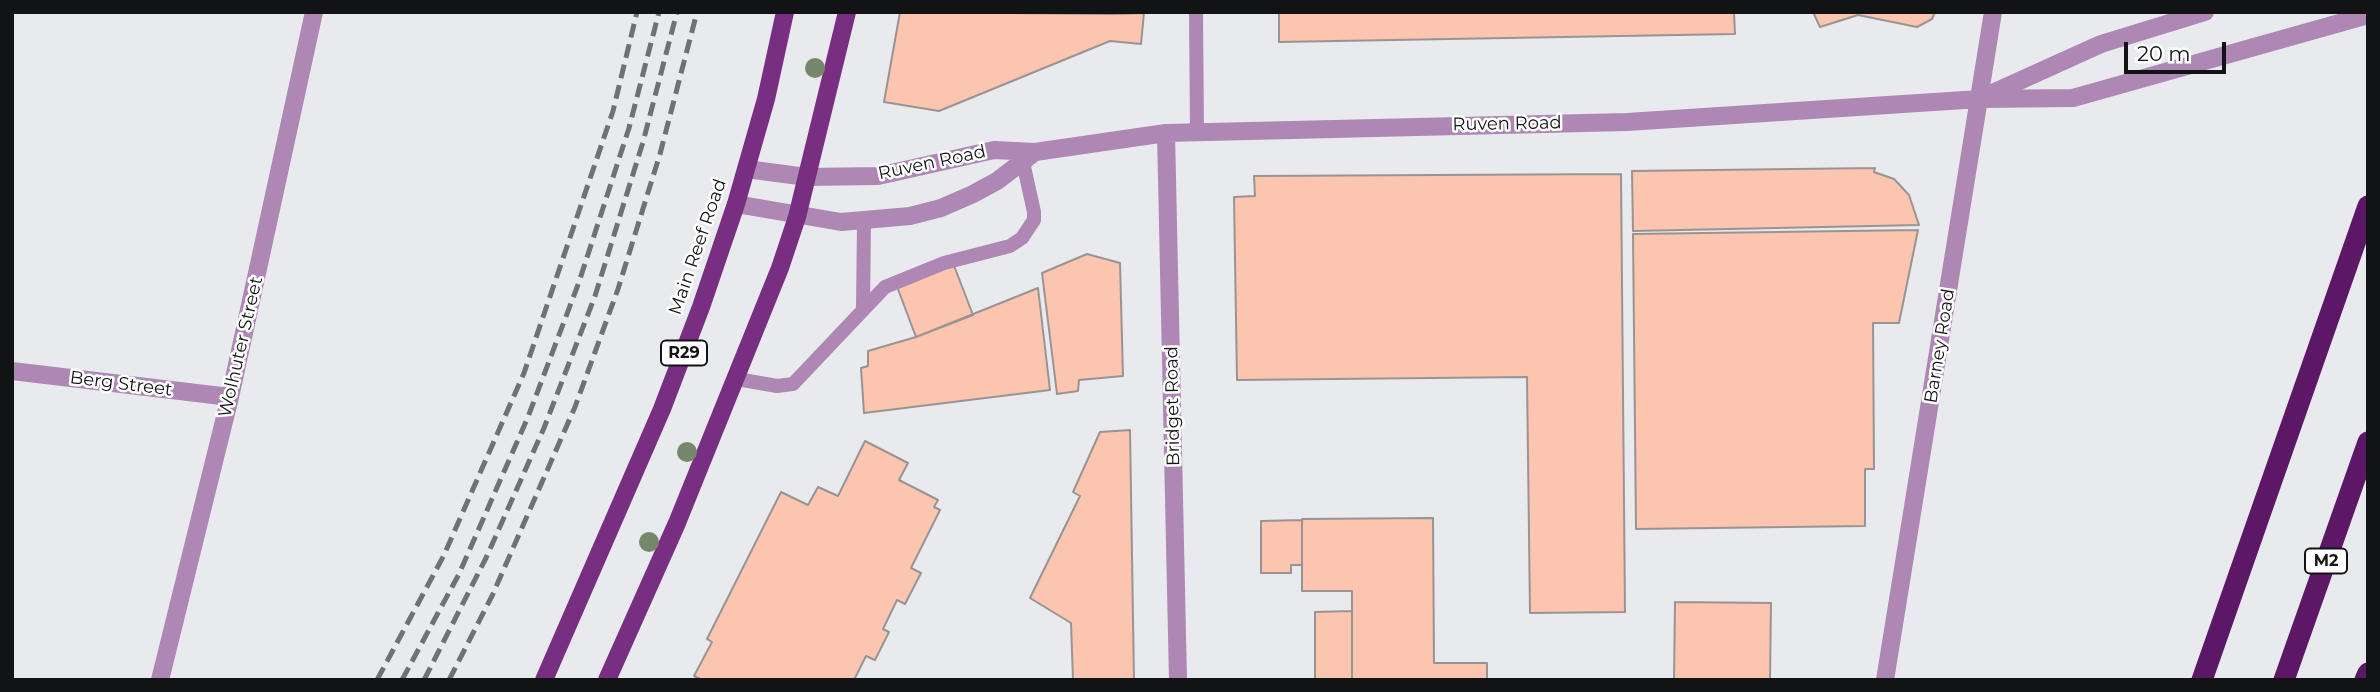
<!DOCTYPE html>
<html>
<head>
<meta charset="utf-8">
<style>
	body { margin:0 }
	#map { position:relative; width:2380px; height:692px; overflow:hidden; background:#e8eaee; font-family:Montserrat,sans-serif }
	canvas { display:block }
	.frame { position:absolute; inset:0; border:14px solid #121314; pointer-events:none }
	.scale { position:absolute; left:2124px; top:42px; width:102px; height:32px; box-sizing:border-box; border:4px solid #121314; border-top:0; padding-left:9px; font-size:21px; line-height:24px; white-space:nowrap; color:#121314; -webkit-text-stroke:5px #fff; paint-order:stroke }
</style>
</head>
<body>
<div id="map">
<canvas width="2380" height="692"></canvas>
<div class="frame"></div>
<div class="scale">20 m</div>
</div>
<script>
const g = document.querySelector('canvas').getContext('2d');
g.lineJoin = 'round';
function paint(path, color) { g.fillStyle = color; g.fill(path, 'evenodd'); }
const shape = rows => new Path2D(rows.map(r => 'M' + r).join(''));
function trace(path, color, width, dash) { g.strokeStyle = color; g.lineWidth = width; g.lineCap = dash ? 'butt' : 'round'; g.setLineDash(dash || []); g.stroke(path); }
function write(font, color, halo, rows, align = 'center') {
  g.font = font + ' Montserrat,sans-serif'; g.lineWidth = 5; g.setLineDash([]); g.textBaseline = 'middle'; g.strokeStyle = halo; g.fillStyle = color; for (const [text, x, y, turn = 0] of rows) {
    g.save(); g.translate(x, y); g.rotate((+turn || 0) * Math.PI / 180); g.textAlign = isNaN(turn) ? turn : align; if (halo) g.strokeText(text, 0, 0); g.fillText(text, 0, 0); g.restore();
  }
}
const building = shape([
	[900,12,1114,14,1144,13,1141,44,1110,41,939,111,884,102,900,12],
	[1279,12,1734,12,1735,34,1279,42,1279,12],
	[1813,12,1935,12,1932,19,1917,27,1858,15,1820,27,1813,12],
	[1875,168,1874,172,1894,179,1909,195,1919,225,1633,231,1632,171,1875,168],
	[1621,174,1625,612,1530,613,1527,377,1237,380,1234,197,1255,196,1254,176,1621,174],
	[1918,230,1899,323,1873,323,1874,469,1865,469,1865,526,1636,529,1633,234,1918,230],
	[1087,254,1120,263,1123,376,1079,380,1078,391,1057,394,1042,273,1087,254],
	[953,263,973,315,916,337,896,284,953,263],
	[1038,288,1050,390,864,413,861,368,868,366,868,351,916,337,1038,288],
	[1130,430,1134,680,1073,680,1071,623,1030,598,1080,496,1073,492,1100,432,1130,430],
	[865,441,908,463,899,480,938,500,934,507,940,510,911,568,921,573,905,604,897,600,883,629,889,632,875,660,866,656,854,680,702,680,694,676,712,642,707,639,781,492,808,505,818,487,838,496,865,441],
	[1433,518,1434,663,1487,663,1487,680,1352,680,1352,591,1302,591,1302,519,1433,518],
	[1302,520,1302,565,1291,565,1291,573,1261,573,1261,521,1302,520],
	[1675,602,1771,603,1770,680,1674,680,1675,602],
	[1352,611,1352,680,1315,680,1315,612,1352,611]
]);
paint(building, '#fbc5af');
trace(building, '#999493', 2);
trace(shape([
	[1196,12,1197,131],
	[863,310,864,221],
	[737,379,777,386,793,384,885,287,944,263,1010,246,1022,238,1034,220,1034,212,1021,153]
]), '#ae87b4', 14);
trace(shape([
	[1986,96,2101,44,2205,12],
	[1166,133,1178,680],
	[746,169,807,177,878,176,994,150,1035,152,1166,133,1627,122,1980,99,2073,98,2368,15],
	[736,204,841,222,910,216,941,208,973,194,997,181,1035,152],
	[12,371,230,397],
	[160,680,230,397,314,12],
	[1885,680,1993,12]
]), '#ae87b4', 18);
trace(shape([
	[544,680,662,409,701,307,736,204,766,99,785,12],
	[607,680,677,523,780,268,797,217,847,12]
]), '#782f82', 18);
trace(shape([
	[2202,680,2368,206],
	[2284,680,2368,442],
	[2365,680,2368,673]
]), '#5c1766', 21);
trace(shape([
	[377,680,444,555,524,373,613,111,637,12],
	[402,680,459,574,528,417,579,282,629,128,659,12],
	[424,680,486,558,544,428,595,296,643,142,677,12],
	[449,680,492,596,575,407,618,289,660,154,697,12]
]), '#6f7173', 5, [14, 7]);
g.fillStyle = '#77876b';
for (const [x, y] of [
	[815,68],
	[687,452],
	[649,542]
]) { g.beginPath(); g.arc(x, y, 10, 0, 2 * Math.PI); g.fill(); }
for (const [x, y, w] of [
	[684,353,46],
	[2326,561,42]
]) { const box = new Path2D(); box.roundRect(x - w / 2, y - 12.5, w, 25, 5); g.fillStyle = '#fff'; g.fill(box); trace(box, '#121314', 2); }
write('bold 16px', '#121314', null, [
	["R29",684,353],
	["M2",2326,561]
]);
write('18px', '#121314', '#fff', [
	["Ruven Road",1507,124,-1],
	["Ruven Road",932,163,-12],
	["Main Reef Road",698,247,-71],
	["Barney Road",1940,346,-81],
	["Wolhuter Street",241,347,-77],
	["Berg Street",121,384,7],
	["Bridget Road",1173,406,-91]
]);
</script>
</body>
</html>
